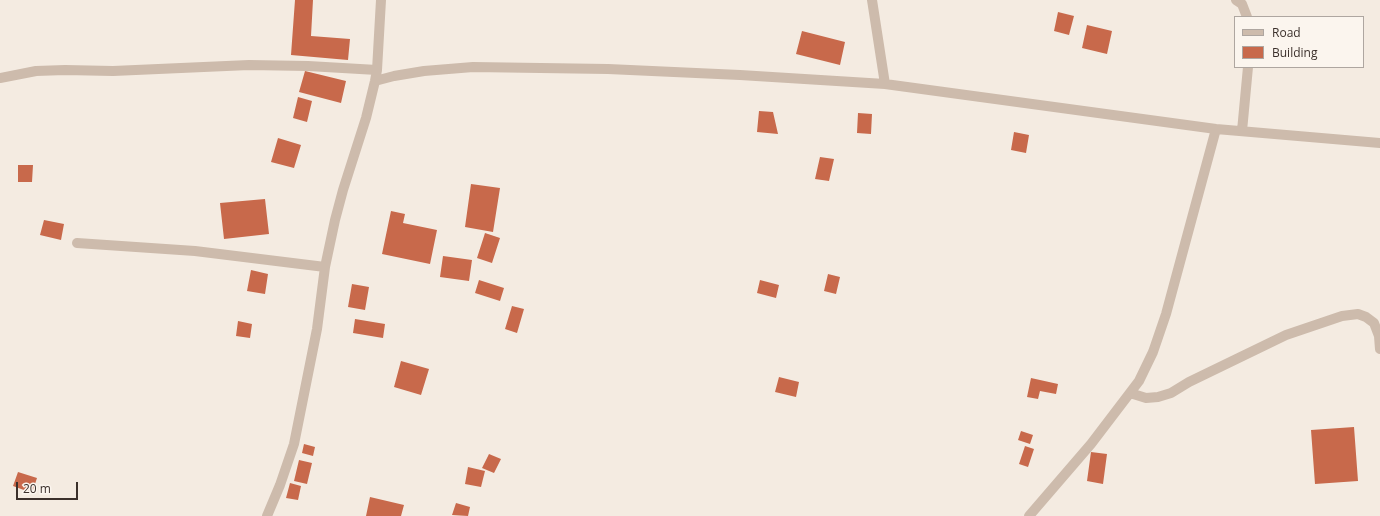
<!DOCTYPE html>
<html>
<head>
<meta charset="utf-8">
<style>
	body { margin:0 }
	#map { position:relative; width:1380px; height:516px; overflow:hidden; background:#f4ebe1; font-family:"Open Sans",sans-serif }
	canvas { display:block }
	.legend { position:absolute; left:1234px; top:16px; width:130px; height:52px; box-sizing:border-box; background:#fbf5ee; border:1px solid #aea6a0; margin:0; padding:5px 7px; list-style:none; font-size:12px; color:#3b302b }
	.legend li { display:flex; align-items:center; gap:8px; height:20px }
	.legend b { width:20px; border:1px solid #aea6a0 }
	.scale { position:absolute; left:16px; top:482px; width:62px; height:18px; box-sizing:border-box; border:2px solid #3b302b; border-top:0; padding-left:5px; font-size:12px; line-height:14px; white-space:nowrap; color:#3b302b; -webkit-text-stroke:3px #fbf5ee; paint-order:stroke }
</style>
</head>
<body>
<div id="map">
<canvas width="1380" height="516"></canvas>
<ul class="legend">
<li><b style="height:5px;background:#cdbbac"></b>Road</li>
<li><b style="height:11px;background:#c8694b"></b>Building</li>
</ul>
<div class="scale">20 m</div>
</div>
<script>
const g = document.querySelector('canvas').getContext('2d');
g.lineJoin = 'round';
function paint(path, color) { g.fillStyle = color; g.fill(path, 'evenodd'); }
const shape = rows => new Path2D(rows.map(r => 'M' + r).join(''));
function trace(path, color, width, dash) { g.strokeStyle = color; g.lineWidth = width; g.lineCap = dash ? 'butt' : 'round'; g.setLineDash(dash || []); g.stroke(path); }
paint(shape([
	[295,0,313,0,311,36,350,39,348,60,291,55],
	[1058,12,1074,16,1069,35,1054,31],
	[1087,25,1112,31,1107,54,1082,48],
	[802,31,845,42,840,65,796,54],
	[305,71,346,81,341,103,299,92],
	[298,97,312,101,307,122,293,118],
	[759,111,773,112,778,134,757,132],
	[858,113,872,114,871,134,857,133],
	[1014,132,1029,135,1026,153,1011,150],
	[278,138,301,145,294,168,271,162],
	[820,157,834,159,829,181,815,179],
	[18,165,33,165,32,182,18,182],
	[471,184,500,188,493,232,465,227],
	[265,199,269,234,224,239,220,203],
	[391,211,405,214,403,223,437,230,430,264,382,254],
	[44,220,64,224,61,240,40,235],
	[485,233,500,238,492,263,477,258],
	[443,256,472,260,469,281,440,277],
	[251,270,268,274,265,294,247,291],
	[828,274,840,277,836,294,824,291],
	[479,280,504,288,500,301,475,293],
	[760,280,779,285,776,298,757,293],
	[352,284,369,287,365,310,348,307],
	[512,306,524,309,517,333,505,329],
	[355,319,385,324,383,338,353,333],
	[238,321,252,324,250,338,236,336],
	[401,361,429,369,421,395,394,387],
	[779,377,799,382,796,397,775,392],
	[1031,378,1058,384,1056,394,1040,391,1038,399,1027,397],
	[1354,427,1358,481,1315,484,1311,430],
	[1021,431,1033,435,1030,444,1018,440],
	[304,444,315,447,313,456,302,453],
	[1025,446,1034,449,1028,467,1019,464],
	[1091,452,1107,454,1103,484,1087,481],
	[489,454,501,459,494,473,482,468],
	[299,460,312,463,307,484,294,481],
	[468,467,485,471,481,487,465,484],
	[18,472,37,478,32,493,13,486],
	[290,483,301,486,298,500,286,498],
	[370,497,404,505,401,516,366,516],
	[456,503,470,507,468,516,452,515]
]), '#c8694b');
trace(shape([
	[872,0,885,84],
	[1236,0,1242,4,1247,17],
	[0,78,36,71,65,70,113,71,249,65,308,66,377,70],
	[375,81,394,76,424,71,473,67,608,69,740,75,885,84,1216,129,1380,143],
	[1242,131,1248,67],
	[77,243,195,251,325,267],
	[1130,393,1146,398,1158,397,1171,393,1189,382,1286,335,1342,316,1358,314,1366,317,1374,323,1379,336,1380,349],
	[267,516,280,485,294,444,317,329,325,267,335,220,343,190,366,118,375,81,377,70,381,0],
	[1029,516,1091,444,1139,381,1153,352,1166,314,1216,129]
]), '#cdbbac', 10);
</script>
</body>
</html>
